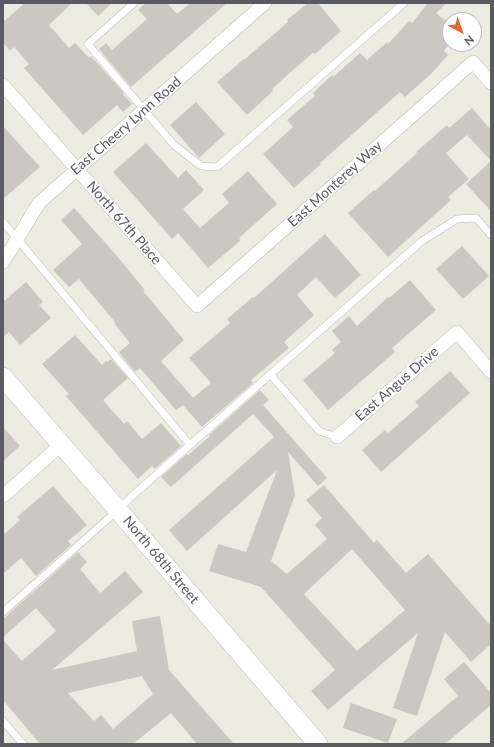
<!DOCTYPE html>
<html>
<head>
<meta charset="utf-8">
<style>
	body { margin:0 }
	#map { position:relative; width:494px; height:747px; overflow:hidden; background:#ecece1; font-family:Lato,sans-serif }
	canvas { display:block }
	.frame { position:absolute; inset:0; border:4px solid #5a5b62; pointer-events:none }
	.north { position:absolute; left:442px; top:12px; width:40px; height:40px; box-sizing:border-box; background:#fff; border:1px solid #bdbdc0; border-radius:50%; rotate:139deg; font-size:11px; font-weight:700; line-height:16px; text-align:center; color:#5a5b62 }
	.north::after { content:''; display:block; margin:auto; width:14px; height:18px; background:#e16932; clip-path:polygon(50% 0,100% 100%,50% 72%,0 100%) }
</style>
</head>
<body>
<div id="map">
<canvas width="494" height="747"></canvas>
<div class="frame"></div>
<div class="north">N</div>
</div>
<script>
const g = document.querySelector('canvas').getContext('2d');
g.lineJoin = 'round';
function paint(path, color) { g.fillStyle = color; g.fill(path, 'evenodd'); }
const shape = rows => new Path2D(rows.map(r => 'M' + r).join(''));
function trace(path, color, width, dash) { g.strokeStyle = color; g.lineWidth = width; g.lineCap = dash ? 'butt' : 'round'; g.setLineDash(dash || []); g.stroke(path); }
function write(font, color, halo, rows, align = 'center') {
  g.font = font + ' Lato,sans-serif'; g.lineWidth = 3; g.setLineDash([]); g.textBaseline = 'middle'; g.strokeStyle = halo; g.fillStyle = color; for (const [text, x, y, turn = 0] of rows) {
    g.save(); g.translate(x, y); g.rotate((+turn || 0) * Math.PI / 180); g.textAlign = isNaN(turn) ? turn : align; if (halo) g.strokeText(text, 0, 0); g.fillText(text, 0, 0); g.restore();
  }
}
paint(shape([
	[25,3,72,3,49,25,69,48,75,43,89,58,91,56,124,93,123,94,132,104,123,112,117,105,83,135,24,68,29,64,14,47,10,51,3,42,3,22],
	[86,3,112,3,98,16],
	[146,3,167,3,177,14,190,3,227,3,131,87,99,49,106,43,112,50,147,19,138,10],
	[308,3,318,3,341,31,315,54,314,52,293,70,272,89,273,91,247,115,217,82,244,59,245,59,266,41,288,22,287,20],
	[428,3,447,3,436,13,450,24,450,43,444,51,448,55,431,74,405,97,400,92,320,163,321,164,294,188,263,154,293,127,287,120,315,96,313,93,332,75,333,77,360,53,367,60,387,42,388,44,409,21,412,23],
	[196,102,225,134,199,158,170,125],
	[472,108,491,130,491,211,466,184,491,161,467,135,446,153,469,179,448,197,451,200,388,257,348,213,374,190,375,191,417,153,416,152,447,125,449,128],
	[3,126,40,167,3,199],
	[146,143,178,178,186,170,204,190,183,209,200,228,229,203,222,194,248,171,277,204,239,238,241,240,208,268,178,233,172,239,113,172],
	[74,208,111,249,145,290,143,291,184,340,161,361,193,398,211,383,189,358,230,323,227,319,253,297,254,298,325,234,361,275,335,298,316,277,297,295,314,315,284,342,289,348,251,380,253,383,202,427,183,405,176,410,140,368,135,372,119,352,130,343,114,323,115,322,79,279,69,287,53,270,82,244,61,220],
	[462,246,489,276,463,299,436,269],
	[410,280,436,310,392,348,395,352,328,410,303,380,335,353,332,350,341,342,332,331,349,316,357,326,388,297,389,298],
	[26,282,43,302,39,305,51,318,20,345,9,332,3,337,3,302],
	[75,335,102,365,106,361,107,362,111,359,128,378,103,400,124,424,127,421,142,439,161,423,181,446,155,469,152,466,138,479,66,396,69,394,42,364],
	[450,371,470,393,381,472,362,450,385,430,388,433,419,406,415,402],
	[260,390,269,400,263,405,327,478,318,486,288,452,295,495,271,561,287,574,327,539,315,525,322,518,306,500,324,485,374,543,377,540,406,573,428,554,491,626,491,644,471,662,445,632,417,716,393,708,418,633,328,710,311,691,335,670,261,587,209,571,218,544,246,552,277,470,187,551,169,530,274,437,253,414,171,487,161,477,187,454,188,455,210,436,209,435],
	[352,549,405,610,357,651,304,594],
	[3,427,20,446,3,461],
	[53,486,87,525,68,541,71,545,36,576,21,558,3,574,3,535,20,520,17,517],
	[78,552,87,562,80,569,100,593,125,571,143,592,52,670,137,651,132,621,160,616,169,670,234,744,197,744,171,713,133,744,40,744,3,700,3,640,22,661,56,631,36,608,3,637,3,619],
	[142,676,153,694,113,729,101,715,94,721,68,693],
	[464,662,491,693,491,705,445,744,401,744,458,696,444,679],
	[351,703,397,719,388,743,343,728]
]), '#cac8c1');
const lane = shape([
	[134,3,88,44,174,145,201,166,217,167,404,3],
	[3,222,190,445],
	[270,374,319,431,337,437],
	[3,612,118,510,132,496,422,241,457,219,476,218,491,235],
	[3,721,23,744]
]);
const street = shape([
	[3,85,197,306,473,62,491,83],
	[3,262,39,203,265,3],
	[337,437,457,332,491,372],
	[3,496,62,444]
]);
const secondary = shape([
	[3,377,118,510,318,744]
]);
trace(lane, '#b9bac0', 8);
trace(street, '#b9bac0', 14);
trace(secondary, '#babbc2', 20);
trace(lane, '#fff', 7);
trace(street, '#fff', 13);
trace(secondary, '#fff', 19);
write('14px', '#5a5b62', '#fff', [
	["East Cheery Lynn Road",126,126,-41],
	["East Monterey Way",335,184,-42],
	["North 67th Place",124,223,49],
	["East Angus Drive",397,384,-41],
	["North 68th Street",161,560,50]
]);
</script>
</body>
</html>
